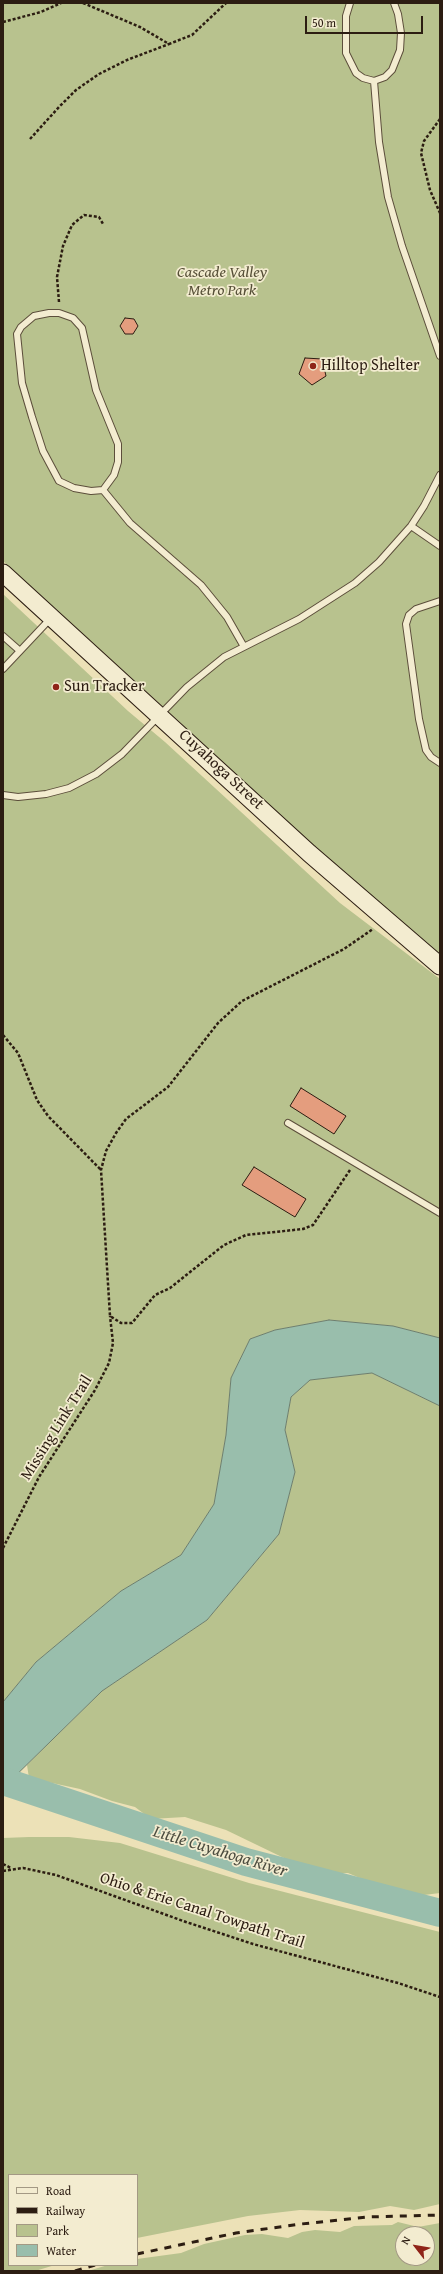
<!DOCTYPE html>
<html>
<head>
<meta charset="utf-8">
<style>
	body { margin:0 }
	#map { position:relative; width:443px; height:2274px; overflow:hidden; background:#ece1b7; font-family:"Gentium Book Plus",serif }
	canvas { display:block }
	.frame { position:absolute; inset:0; border:4px solid #2c1d12; pointer-events:none }
	.legend { position:absolute; left:8px; top:2174px; width:130px; height:92px; box-sizing:border-box; background:#f3ecd0; border:1px solid #a39984; margin:0; padding:5px 7px; list-style:none; font-size:12px; color:#2c1d12 }
	.legend li { display:flex; align-items:center; gap:8px; height:20px }
	.legend b { width:20px; border:1px solid #a39984 }
	.north { position:absolute; left:395px; top:2226px; width:40px; height:40px; box-sizing:border-box; background:#f3ecd0; border:1px solid #a39984; border-radius:50%; rotate:301deg; font-size:11px; font-weight:700; line-height:16px; text-align:center; color:#2c1d12 }
	.north::after { content:''; display:block; margin:auto; width:14px; height:18px; background:#8f2418; clip-path:polygon(50% 0,100% 100%,50% 72%,0 100%) }
	.scale { position:absolute; left:305px; top:16px; width:118px; height:18px; box-sizing:border-box; border:2px solid #2c1d12; border-top:0; padding-left:5px; font-size:12px; line-height:14px; white-space:nowrap; color:#2c1d12; -webkit-text-stroke:3px #f3ecd0; paint-order:stroke }
</style>
</head>
<body>
<div id="map">
<canvas width="443" height="2274"></canvas>
<div class="frame"></div>
<ul class="legend">
<li><b style="height:5px;background:#f3ecd0"></b>Road</li>
<li><b style="height:5px;background:#2c1d12"></b>Railway</li>
<li><b style="height:11px;background:#b8c28e"></b>Park</li>
<li><b style="height:11px;background:#99beac"></b>Water</li>
</ul>
<div class="north">N</div>
<div class="scale">50 m</div>
</div>
<script>
const g = document.querySelector('canvas').getContext('2d');
g.lineJoin = 'round';
function paint(path, color) { g.fillStyle = color; g.fill(path, 'evenodd'); }
const shape = rows => new Path2D(rows.map(r => 'M' + r).join(''));
function trace(path, color, width, dash) { g.strokeStyle = color; g.lineWidth = width; g.lineCap = dash ? 'butt' : 'round'; g.setLineDash(dash || []); g.stroke(path); }
function write(font, color, halo, rows, align = 'center') {
  g.font = font + ' "Gentium Book Plus",serif'; g.lineWidth = 3.5; g.setLineDash([]); g.textBaseline = 'middle'; g.strokeStyle = halo; g.fillStyle = color; for (const [text, x, y, turn = 0] of rows) {
    g.save(); g.translate(x, y); g.rotate((+turn || 0) * Math.PI / 180); g.textAlign = isNaN(turn) ? turn : align; if (halo) g.strokeText(text, 0, 0); g.fillText(text, 0, 0); g.restore();
  }
}
paint(shape([
	[3,3,440,3,440,966,227,776,182,724,3,561],
	[3,594,128,711,165,742,340,903,440,979,440,1338,393,1326,329,1320,275,1330,250,1339,231,1378,226,1435,214,1504,181,1555,121,1591,36,1662,3,1702],
	[372,1373,440,1406,440,1893,416,1896,388,1890,348,1873,315,1873,226,1830,185,1817,151,1819,135,1807,112,1801,80,1789,29,1778,27,1765,102,1691,207,1620,279,1534,295,1472,285,1430,291,1397,310,1380],
	[29,1837,69,1837,120,1843,249,1883,440,1932,440,2204,414,2210,390,2206,359,2212,300,2210,248,2216,137,2238,137,2175,9,2175,9,2265,55,2265,35,2271,3,2271,3,1838],
	[398,2222,418,2227,440,2223,440,2271,88,2271,108,2265,137,2265,137,2259,181,2253,204,2244,245,2235,262,2234,288,2238,302,2232,315,2230,340,2232,354,2226,392,2225],
	[403,2234,427,2234,427,2258,403,2258]
]), '#b8c28e');
const water = shape([
	[329,1320,393,1326,440,1338,440,1406,372,1373,310,1380,291,1397,285,1430,295,1472,279,1534,207,1620,102,1691,3,1788,3,1702,36,1662,121,1591,181,1555,214,1504,226,1435,231,1378,250,1339,275,1330,329,1320]
]);
paint(water, '#99beac');
trace(water, '#6d7e6e', 1);
trace(shape([
	[3,1781,246,1862,440,1913]
]), '#99beac', 28);
const building = shape([
	[125,318,134,319,138,326,133,334,125,334,120,326,125,318],
	[305,358,322,359,326,376,312,385,299,374,305,358],
	[301,1088,346,1116,334,1134,290,1106,301,1088],
	[254,1167,306,1199,295,1217,242,1185,254,1167]
]);
paint(building, '#e49d7e');
trace(building, '#2c1d12', 1);
const lane = shape([
	[350,3,346,16,346,53,356,73,363,78,374,81,385,77,392,70,400,50,401,33,398,14,394,3],
	[374,81,379,142,388,197,402,246,440,356],
	[49,313,59,313,73,318,82,328,96,390,118,444,118,462,114,475,103,490,91,491,74,488,59,481,43,451,32,417,22,383,17,334,21,327,34,316,49,313],
	[103,490,130,523,201,585,227,617,243,645],
	[411,526,440,546],
	[440,601,416,609,409,615,406,624,419,719,426,750,431,757,440,763],
	[3,636,20,651],
	[3,669,51,618],
	[3,795,18,797,46,794,69,788,96,774,122,754,187,687,224,657,299,619,355,583,379,562,411,526,424,506,440,475],
	[288,1123,440,1213]
]);
const secondary = shape([
	[3,573,309,853,440,966]
]);
trace(lane, '#5c4e3b', 8);
trace(secondary, '#2c1d12', 19);
trace(shape([
	[83,3,140,27,169,44,192,35,226,3],
	[3,22,41,12,61,3],
	[440,119,424,141,421,153,430,190,440,213],
	[30,139,59,107,76,90,99,74,127,60,169,44],
	[59,302,57,277,63,246,72,225,84,215,99,217,103,224],
	[3,1035,18,1053,37,1100,48,1116,101,1170],
	[350,1170,313,1225,303,1229,246,1235,224,1245,170,1288,155,1295,132,1323,121,1323,110,1316,101,1170,106,1151,116,1133,126,1119,168,1087,218,1023,242,1001,344,949,373,929],
	[3,1548,39,1477,95,1390,109,1363,113,1343,110,1316],
	[3,1864,11,1868],
	[3,1871,23,1868,56,1875,186,1922,253,1944,398,1983,440,1997]
]), '#2c1d12', 2.5, [3, 2]);
trace(lane, '#f3ecd0', 6);
trace(secondary, '#f3ecd0', 17);
trace(shape([
	[137,2254,236,2233,301,2224,367,2217,440,2215],
	[75,2271,95,2265]
]), '#2c1d12', 3, [7, 7]);
for (const [x, y, r, color] of [
	[313,366,4,"#8f2418"],
	[56,687,4,"#8f2418"]
]) { const dot = new Path2D(); dot.arc(x, y, r, 0, 2 * Math.PI); g.fillStyle = color; g.fill(dot); trace(dot, '#f3ecd0', 1.5); }
write('italic 16px', '#564f37', '#f3ecd0', [
	["Cascade Valley",222,273],
	["Metro Park",222,291]
]);
write('16px', '#2c1d12', '#f3ecd0', [
	["Hilltop Shelter",321,366],
	["Sun Tracker",64,687]
], 'left');
write('16px', '#2c1d12', '#f3ecd0', [
	["Cuyahoga Street",221,770,43],
	["Missing Link Trail",57,1428,-58],
	["Ohio & Erie Canal Towpath Trail",202,1911,18]
]);
write('italic 17px', '#4d4d40', '#f3ecd0', [
	["Little Cuyahoga River",220,1852,17]
]);
</script>
</body>
</html>
